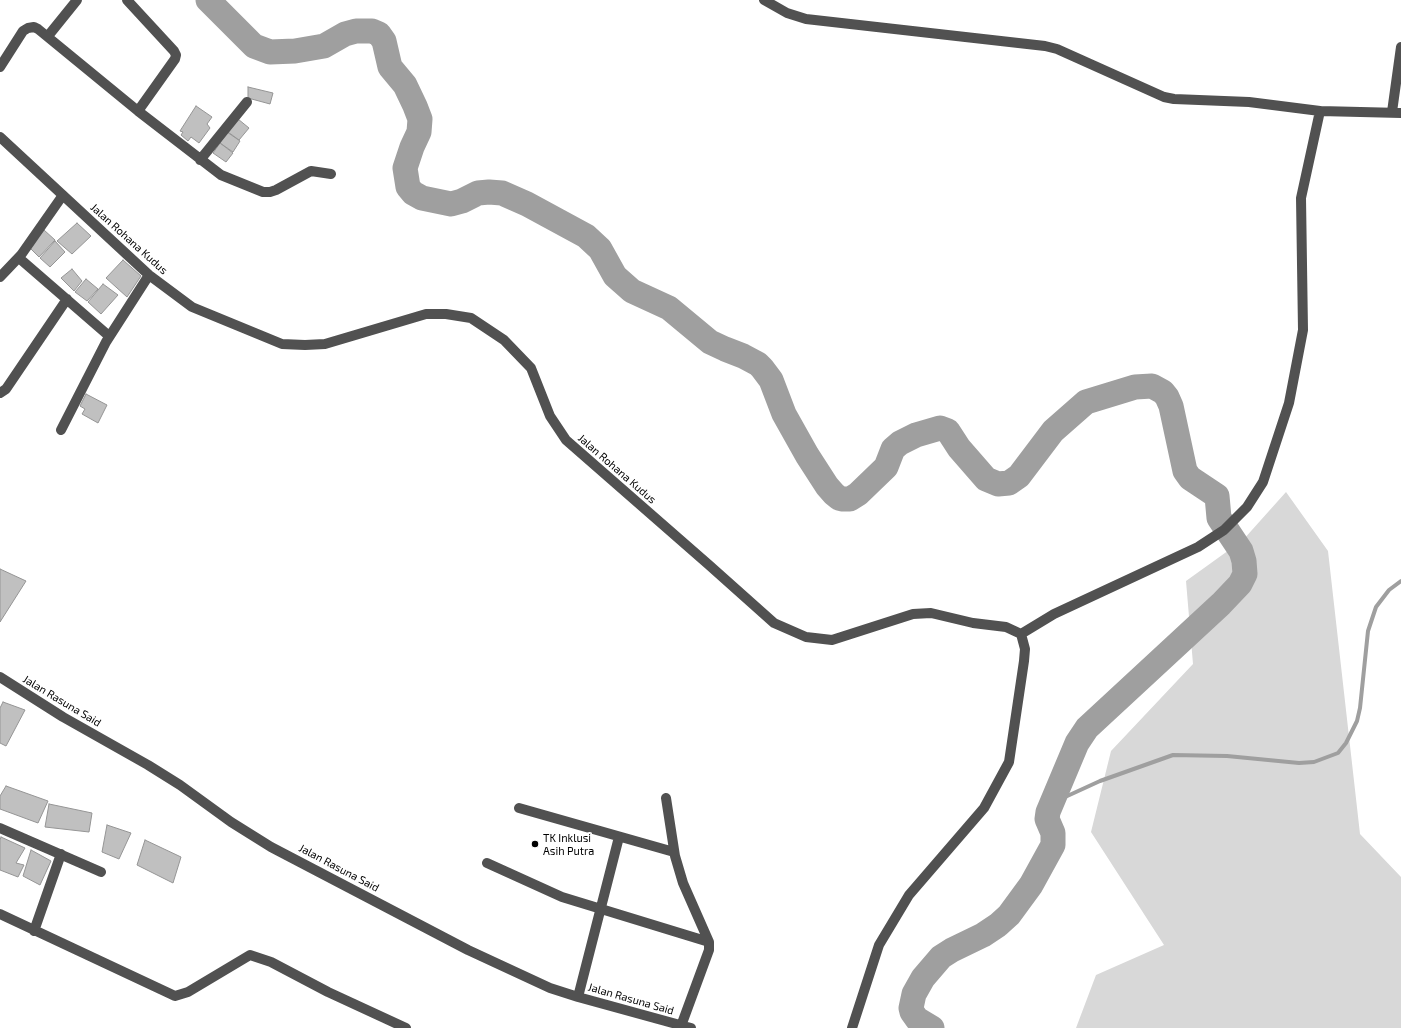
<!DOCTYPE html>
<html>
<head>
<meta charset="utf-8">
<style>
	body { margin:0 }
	canvas { display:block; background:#fff }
</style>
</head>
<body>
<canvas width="1401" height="1028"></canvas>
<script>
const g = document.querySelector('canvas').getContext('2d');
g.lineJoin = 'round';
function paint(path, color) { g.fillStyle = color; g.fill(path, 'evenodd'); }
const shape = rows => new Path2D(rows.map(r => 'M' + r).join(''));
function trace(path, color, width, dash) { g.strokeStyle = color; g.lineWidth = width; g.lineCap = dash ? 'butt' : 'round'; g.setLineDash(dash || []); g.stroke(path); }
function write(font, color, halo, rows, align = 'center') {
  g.font = font + ' "Exo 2",sans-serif'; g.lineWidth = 4; g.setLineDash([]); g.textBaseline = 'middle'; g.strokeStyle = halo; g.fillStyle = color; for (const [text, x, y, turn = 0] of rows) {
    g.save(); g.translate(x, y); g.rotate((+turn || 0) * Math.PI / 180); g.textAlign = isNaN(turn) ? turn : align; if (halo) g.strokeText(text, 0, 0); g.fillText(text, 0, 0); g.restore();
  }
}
paint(shape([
	[1286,492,1328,551,1360,834,1401,877,1401,1028,1076,1028,1096,975,1164,945,1091,832,1111,751,1193,664,1186,581,1243,540]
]), '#d8d8d8');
trace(shape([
	[1052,803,1100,781,1173,755,1227,756,1299,763,1314,762,1338,753,1346,743,1357,721,1360,708,1368,631,1376,607,1389,590,1401,581]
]), '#9f9f9f', 4);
trace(shape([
	[208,0,254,46,270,52,295,51,324,46,345,34,356,31,372,31,379,34,384,41,390,67,405,85,415,106,420,119,419,132,412,147,405,168,408,187,413,193,422,198,451,204,462,201,478,193,489,192,502,193,527,204,586,236,600,249,615,276,632,291,669,308,710,342,725,349,743,356,758,364,762,368,771,380,784,414,807,455,827,486,834,494,839,498,843,499,850,499,858,494,886,467,893,449,900,443,916,435,940,428,948,431,959,448,986,479,998,484,1009,483,1019,476,1053,431,1086,402,1135,387,1152,386,1163,392,1167,397,1171,406,1185,471,1190,478,1217,496,1219,518,1241,551,1244,561,1245,574,1240,584,1221,604,1087,728,1077,743,1048,812,1047,819,1053,833,1053,845,1031,885,1009,915,998,925,983,935,952,950,941,957,923,978,914,994,911,1008,912,1012,917,1019,932,1028]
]), '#9f9f9f', 25);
const building = shape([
	[248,87,273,93,270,104,248,98,248,87],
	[196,106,212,117,207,124,210,128,199,143,191,137,188,141,181,135,183,132,180,131,196,106],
	[238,119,249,128,239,140,228,132,238,119],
	[227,132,240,141,233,152,220,143,227,132],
	[220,143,233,153,226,162,213,153,220,143],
	[77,223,91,236,72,254,57,241,77,223],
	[44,230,55,240,39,257,29,247,44,230],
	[55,241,65,252,50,267,40,258,55,241],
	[123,260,141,276,127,297,106,278,123,260],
	[72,269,82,281,74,291,61,278,72,269],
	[86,279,98,289,87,301,75,292,86,279],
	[103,284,118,295,101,314,88,302,103,284],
	[86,394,107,405,98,423,82,414,85,409,80,406,86,394],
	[0,569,26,581,0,622,0,569],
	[3,702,25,710,6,746,0,743,0,708,3,702],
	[6,786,48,801,38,823,0,809,0,796,6,786],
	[49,804,92,813,89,832,45,827,49,804],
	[107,825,131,833,119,859,102,852,107,825],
	[1,837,25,848,16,863,24,865,18,877,0,870,0,840,1,837],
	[145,840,181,857,173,883,137,865,145,840],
	[31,850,51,861,40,885,23,876,31,850]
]);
paint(building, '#c0c0c0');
trace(building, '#959595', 1);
trace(shape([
	[127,0,174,51,176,55,175,59,138,111],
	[764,0,787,13,806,19,1045,46,1057,49,1164,97,1174,99,1249,102,1320,111,1401,113],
	[48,36,77,0],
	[0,67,23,31,28,28,34,27,38,29,138,111,221,175,263,192,270,192,276,190,311,171,331,174],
	[1392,112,1401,47],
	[0,137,149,275,192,307,282,344,305,345,325,344,426,314,446,314,471,318,504,340,531,368,550,416,566,440,709,565,774,623,806,637,832,640,913,614,931,613,973,623,1006,627,1021,634],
	[200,160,247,102],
	[19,258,109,336],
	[0,277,21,255,63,195],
	[0,393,6,389,67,299],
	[61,430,106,342,149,275],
	[1021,634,1054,614,1198,547,1224,530,1247,507,1263,482,1289,403,1303,330,1301,198,1320,111],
	[0,677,63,717,148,765,180,785,231,822,271,847,468,950,550,988,578,997,691,1028],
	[666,798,675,856,683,883,709,942,709,950,681,1026],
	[519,808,674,852],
	[0,828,101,872],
	[487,863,562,897,709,942],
	[0,914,175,996,188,992,250,955,271,962,328,992,406,1028],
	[34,931,61,854],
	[578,997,619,837],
	[852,1028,879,945,909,895,984,808,1009,762,1024,661,1025,649,1021,634]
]), '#515151', 10);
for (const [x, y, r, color] of [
	[535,844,4,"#000"]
]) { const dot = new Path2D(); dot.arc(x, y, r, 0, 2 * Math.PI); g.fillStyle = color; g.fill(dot); trace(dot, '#fff', 1.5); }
write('11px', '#000', '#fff', [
	["Jalan Rohana Kudus",129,239,42],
	["Jalan Rohana Kudus",617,469,41],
	["Jalan Rasuna Said",62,701,31],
	["Jalan Rasuna Said",339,868,28],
	["Jalan Rasuna Said",631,999,16]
]);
write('11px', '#000', '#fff', [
	["TK Inklusi",543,838],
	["Asih Putra",543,851]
], 'left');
</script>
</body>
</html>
